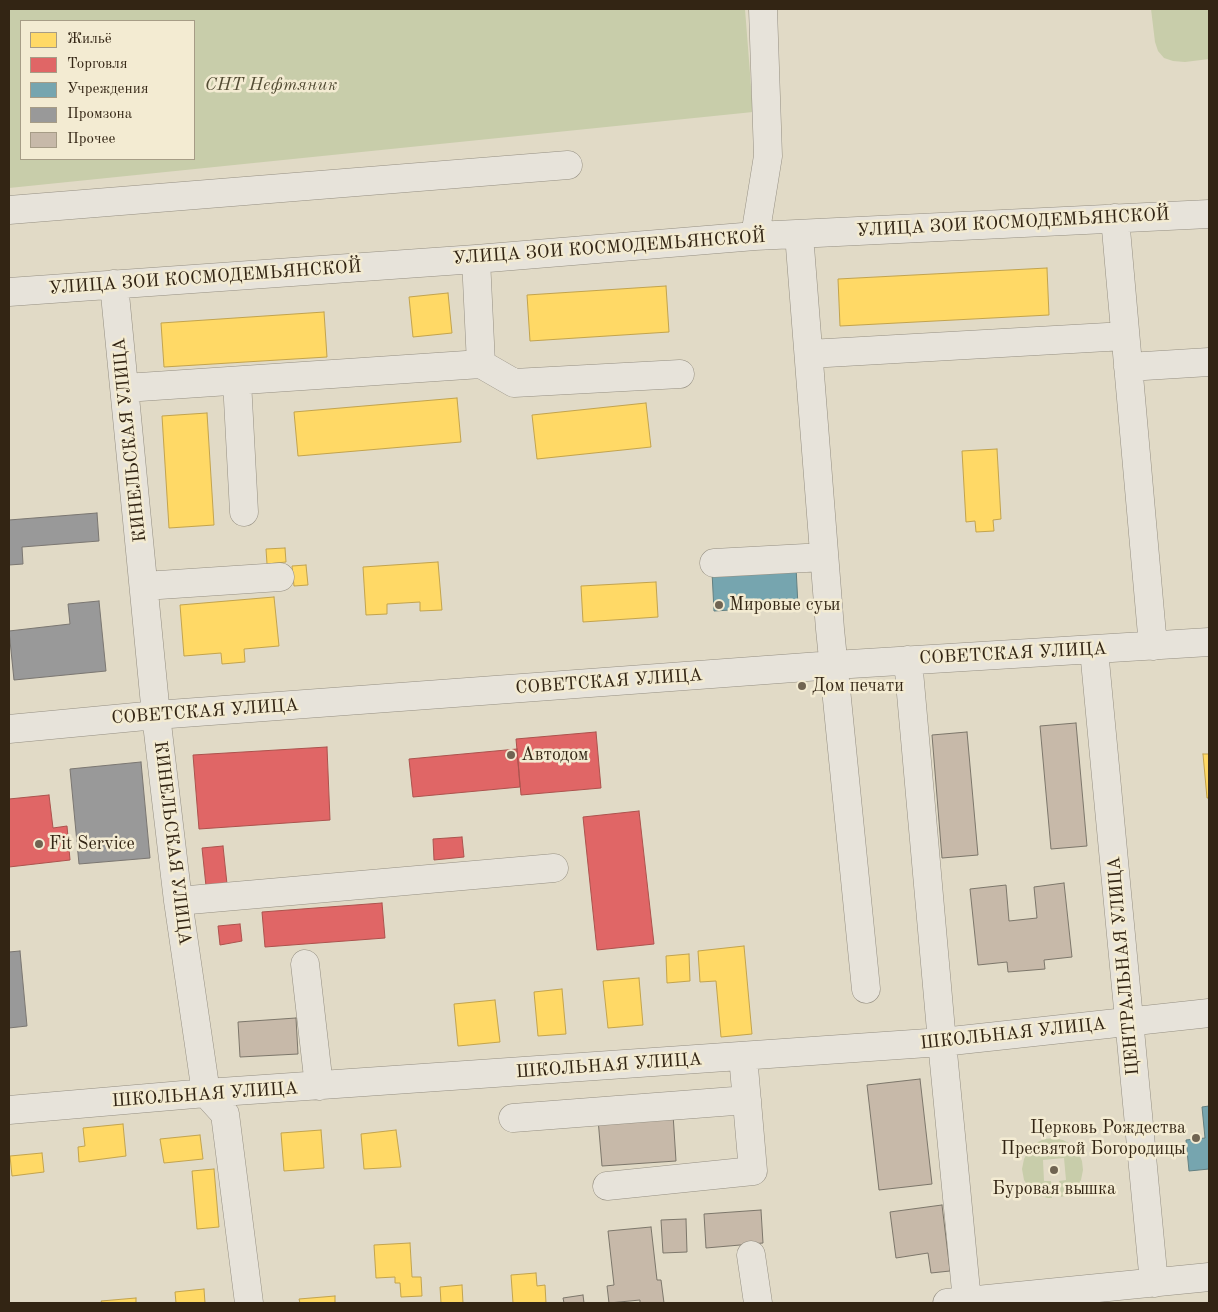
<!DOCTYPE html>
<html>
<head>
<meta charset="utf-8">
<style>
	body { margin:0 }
	#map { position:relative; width:1218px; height:1312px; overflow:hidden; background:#e1dac6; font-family:"Old Standard TT",serif }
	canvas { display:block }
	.frame { position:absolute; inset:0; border:10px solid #332514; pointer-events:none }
	.legend { position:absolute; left:20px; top:20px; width:175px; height:140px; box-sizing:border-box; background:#f3ebd2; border:1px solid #a69c86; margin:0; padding:6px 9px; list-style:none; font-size:15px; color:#332514 }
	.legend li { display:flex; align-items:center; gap:10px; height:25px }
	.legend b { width:25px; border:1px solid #a69c86 }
</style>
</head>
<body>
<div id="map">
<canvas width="1218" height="1312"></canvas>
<div class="frame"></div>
<ul class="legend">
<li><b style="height:14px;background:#ffd966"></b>Жильё</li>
<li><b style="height:14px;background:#e06666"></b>Торговля</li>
<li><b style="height:14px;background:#76a5af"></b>Учреждения</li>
<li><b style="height:14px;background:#999"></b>Промзона</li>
<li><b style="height:14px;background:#c7b9a9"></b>Прочее</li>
</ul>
</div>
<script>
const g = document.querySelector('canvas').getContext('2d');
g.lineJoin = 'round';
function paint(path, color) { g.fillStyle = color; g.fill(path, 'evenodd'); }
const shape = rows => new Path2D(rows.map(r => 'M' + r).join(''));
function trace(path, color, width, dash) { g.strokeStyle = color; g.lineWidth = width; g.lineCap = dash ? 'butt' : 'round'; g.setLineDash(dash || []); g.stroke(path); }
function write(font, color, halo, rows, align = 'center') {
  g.font = font + ' "Old Standard TT",serif'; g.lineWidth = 5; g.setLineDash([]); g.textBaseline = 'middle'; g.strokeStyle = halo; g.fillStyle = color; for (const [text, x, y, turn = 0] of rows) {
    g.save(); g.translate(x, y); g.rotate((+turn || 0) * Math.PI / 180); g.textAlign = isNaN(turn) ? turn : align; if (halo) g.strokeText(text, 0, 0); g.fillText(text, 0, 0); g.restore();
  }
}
paint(shape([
	[9,9,745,9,753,112,9,188],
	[21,21,194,21,194,159,21,159],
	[1151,9,1209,9,1209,59,1185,62,1173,61,1164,58,1158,51,1155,42],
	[1054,1138,1063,1140,1072,1145,1078,1152,1082,1161,1083,1170,1081,1180,1076,1188,1068,1195,1061,1197,1059,1181,1066,1180,1064,1158,1043,1160,1044,1181,1051,1181,1052,1198,1048,1198,1038,1195,1030,1189,1024,1180,1022,1169,1024,1159,1029,1150,1036,1143,1044,1139]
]), '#c8cdaa');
const homes = shape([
	[1047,268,1049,315,840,326,838,279,1047,268],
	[666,286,669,332,530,341,527,295,666,286],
	[448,293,452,333,413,337,409,297,448,293],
	[324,312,327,357,164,367,161,323,324,312],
	[457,398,461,442,298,456,294,412,457,398],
	[646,403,651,447,537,459,532,415,646,403],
	[207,413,214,525,169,528,162,416,207,413],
	[997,449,1001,519,993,520,994,531,976,532,975,521,966,522,962,451,997,449],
	[285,548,286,562,267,564,266,549,285,548],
	[438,562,442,610,420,611,420,602,387,604,387,614,366,615,363,567,438,562],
	[306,565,308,585,294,586,292,566,306,565],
	[656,582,658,617,583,622,581,586,656,582],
	[274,597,279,646,244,649,245,662,222,664,221,653,184,656,180,605,274,597],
	[1203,754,1209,754,1209,798,1207,798,1203,754],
	[744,946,752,1034,721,1037,716,981,700,982,698,951,744,946],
	[689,954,690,981,667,983,666,956,689,954],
	[639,978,643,1025,608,1028,603,981,639,978],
	[562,989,566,1034,538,1036,534,992,562,989],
	[495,1000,500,1042,458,1046,454,1004,495,1000],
	[123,1124,126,1156,79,1162,78,1147,85,1146,83,1128,123,1124],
	[321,1130,324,1168,284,1171,281,1133,321,1130],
	[396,1130,401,1167,364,1169,361,1134,396,1130],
	[200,1135,203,1159,164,1163,160,1139,200,1135],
	[42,1153,44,1172,12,1176,10,1156,42,1153],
	[214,1169,219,1227,197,1229,192,1171,214,1169],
	[410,1243,412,1277,421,1277,422,1296,401,1297,400,1283,395,1283,395,1277,376,1278,374,1245,410,1243],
	[536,1273,537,1286,545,1285,546,1303,513,1303,511,1275,536,1273],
	[462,1285,463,1303,441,1303,440,1287,462,1285],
	[204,1289,205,1303,176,1303,175,1292,204,1289],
	[335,1296,335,1303,300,1303,299,1299,335,1296],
	[136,1298,136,1303,102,1303,101,1301,136,1298]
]);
paint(homes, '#ffd966');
trace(homes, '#c2a34d', 1);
const shops = shape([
	[596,732,601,788,521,795,516,739,596,732],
	[327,747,330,820,199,829,193,755,327,747],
	[517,749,520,787,413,797,409,759,517,749],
	[49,795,53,828,67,826,70,860,9,867,9,799,49,795],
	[639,811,654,944,597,950,583,817,639,811],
	[462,837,464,857,434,860,433,839,462,837],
	[223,846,227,884,206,886,202,848,223,846],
	[382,903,385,938,265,947,262,912,382,903],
	[240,924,242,941,220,945,218,926,240,924]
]);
paint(shops, '#e06666');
trace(shops, '#ac524d', 1);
const public = shape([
	[796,567,798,606,714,611,712,572,796,567],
	[1209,1106,1209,1169,1189,1171,1186,1140,1205,1138,1202,1107,1209,1106]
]);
paint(public, '#76a5af');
trace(public, '#627f80', 1);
const industry = shape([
	[97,513,99,541,22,547,23,564,9,565,9,520,97,513],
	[99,601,106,671,14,680,9,631,70,624,68,604,99,601],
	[141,762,150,858,79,864,70,769,141,762],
	[20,951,27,1026,9,1028,9,952,20,951]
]);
paint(industry, '#999');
trace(industry, '#7a7671', 1);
const building = shape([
	[1076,723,1087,846,1051,849,1040,726,1076,723],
	[967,732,978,855,942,858,932,735,967,732],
	[1064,883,1072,957,1044,960,1045,969,1008,972,1007,962,978,965,970,889,1006,885,1009,921,1037,918,1034,887,1064,883],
	[296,1018,298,1054,240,1057,238,1022,296,1018],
	[920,1079,932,1184,879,1190,867,1085,920,1079],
	[673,1114,676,1161,602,1166,598,1119,673,1114],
	[942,1205,950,1271,931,1273,928,1253,896,1258,890,1212,942,1205],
	[761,1210,763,1243,706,1248,704,1214,761,1210],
	[686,1219,687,1252,663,1253,661,1220,686,1219],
	[651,1227,657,1280,661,1280,664,1303,640,1303,640,1300,609,1303,607,1286,614,1285,608,1231,651,1227],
	[583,1295,584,1303,564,1303,563,1298,583,1295]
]);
paint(building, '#c7b9a9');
trace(building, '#7c766a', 1);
const minor = shape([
	[9,210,568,165],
	[1115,218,1153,646],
	[799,234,830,629,866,989],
	[755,236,768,156,763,9],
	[114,284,156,715,178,901,206,1093,225,1114,249,1303],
	[9,292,476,259,755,236,1209,214],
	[809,354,1125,336],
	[481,364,514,383,680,374],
	[1128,367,1209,362],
	[237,381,244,512],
	[125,388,481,364,476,259],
	[714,563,824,557],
	[144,586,280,577],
	[1094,650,1154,1283],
	[908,660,942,1042,967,1301],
	[9,729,156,715,834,665,1209,642],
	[178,901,554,868],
	[305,964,319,1086],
	[9,1110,206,1093,942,1042,1209,1013],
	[513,1118,747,1100],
	[607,1186,753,1171,743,1056],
	[751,1255,758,1303],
	[947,1303,1209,1277]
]);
trace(minor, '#958f82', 29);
trace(minor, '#e7e3da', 28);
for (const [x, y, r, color] of [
	[719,605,5,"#706452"],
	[802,686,5,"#706452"],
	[511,755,5,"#706452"],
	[39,844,5,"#706452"],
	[1196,1138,5,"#706452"],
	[1054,1170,5,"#706452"]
]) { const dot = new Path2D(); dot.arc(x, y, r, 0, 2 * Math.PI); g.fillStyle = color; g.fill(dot); trace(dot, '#f3ebd2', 2); }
write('italic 18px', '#534c34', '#f3ebd2', [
	["СНТ Нефтяник",271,85]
]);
write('18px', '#332514', '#f3ebd2', [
	["УЛИЦА ЗОИ КОСМОДЕМЬЯНСКОЙ",1013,223,-3],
	["УЛИЦА ЗОИ КОСМОДЕМЬЯНСКОЙ",609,248,-4],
	["УЛИЦА ЗОИ КОСМОДЕМЬЯНСКОЙ",205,278,-4],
	["КИНЕЛЬСКАЯ УЛИЦА",130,440,-96],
	["СОВЕТСКАЯ УЛИЦА",1013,654,-3],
	["СОВЕТСКАЯ УЛИЦА",609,682,-4],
	["СОВЕТСКАЯ УЛИЦА",205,712,-4],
	["КИНЕЛЬСКАЯ УЛИЦА",172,843,83],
	["ЦЕНТРАЛЬНАЯ УЛИЦА",1124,966,-95],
	["ШКОЛЬНАЯ УЛИЦА",1013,1034,-6],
	["ШКОЛЬНАЯ УЛИЦА",609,1066,-4],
	["ШКОЛЬНАЯ УЛИЦА",205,1095,-4]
]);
write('18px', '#332514', '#f3ebd2', [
	["Мировые суьи",729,605],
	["Дом печати",812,686],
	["Автодом",521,755],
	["Fit Service",49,844],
	["Церковь Рождества",1186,1128,"right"],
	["Пресвятой Богородицы",1186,1149,"right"],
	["Буровая вышка",1054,1189,"center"]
], 'left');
</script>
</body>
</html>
